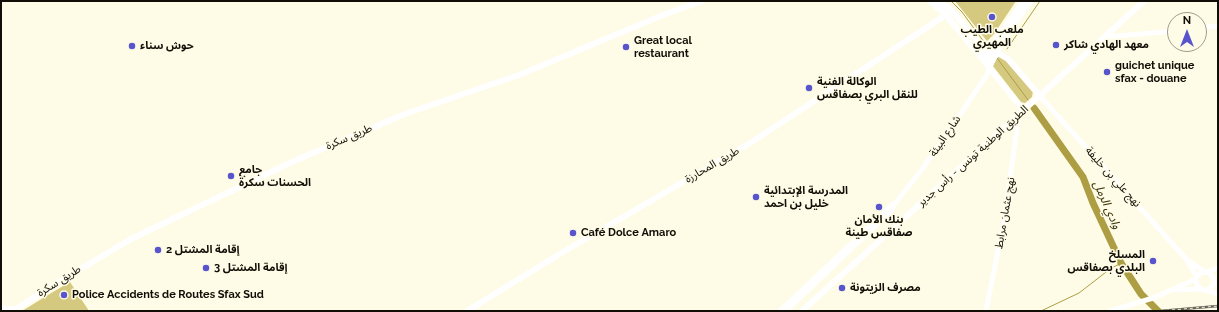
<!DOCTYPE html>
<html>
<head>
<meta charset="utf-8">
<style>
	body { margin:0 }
	#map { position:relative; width:1219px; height:312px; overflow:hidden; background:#fefbe6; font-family:Raleway,sans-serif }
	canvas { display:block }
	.frame { position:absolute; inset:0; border:2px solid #100e06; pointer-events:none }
	.north { position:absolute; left:1167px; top:12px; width:40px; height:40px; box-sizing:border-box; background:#fefbe6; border:1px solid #9f9c8c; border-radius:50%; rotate:0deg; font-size:11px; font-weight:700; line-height:16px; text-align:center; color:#100e06 }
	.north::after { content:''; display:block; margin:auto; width:14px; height:18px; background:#5854cc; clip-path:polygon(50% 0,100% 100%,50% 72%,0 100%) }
</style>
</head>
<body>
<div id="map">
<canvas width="1219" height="312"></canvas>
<div class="frame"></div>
<div class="north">N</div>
</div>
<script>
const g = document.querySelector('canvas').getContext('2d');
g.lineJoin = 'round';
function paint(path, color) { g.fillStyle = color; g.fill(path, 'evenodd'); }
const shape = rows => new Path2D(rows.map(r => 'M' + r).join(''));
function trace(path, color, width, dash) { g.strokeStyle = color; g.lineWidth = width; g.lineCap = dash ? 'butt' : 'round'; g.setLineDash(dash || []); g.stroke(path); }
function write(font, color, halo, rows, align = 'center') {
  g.font = font + ' Raleway,"Noto Sans Arabic",sans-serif'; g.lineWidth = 3; g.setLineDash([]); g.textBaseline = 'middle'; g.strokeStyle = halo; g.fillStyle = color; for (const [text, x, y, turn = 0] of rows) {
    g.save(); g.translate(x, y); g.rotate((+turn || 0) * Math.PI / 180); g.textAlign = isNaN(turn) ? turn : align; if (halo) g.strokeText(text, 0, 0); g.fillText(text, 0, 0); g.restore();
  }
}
paint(shape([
	[955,1,1016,1,994,34,987,41],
	[999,56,1005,60,1033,91,1032,97,1025,103,1021,102,993,66,995,60],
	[70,282,89,311,22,311,53,292]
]), '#d5c87f');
trace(shape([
	[951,1,962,12,984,42],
	[1007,49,1040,1],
	[997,58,1028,100],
	[1041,311,1079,293,1110,269,1121,263]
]), '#ae9e43', 1);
trace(shape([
	[1034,108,1083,177,1093,203,1121,263,1141,294,1158,311]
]), '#ae9e43', 7);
trace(shape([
	[1199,28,1218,26],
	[1105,37,1175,31],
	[1039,95,1186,259,1197,277],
	[1189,261,1205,272],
	[1206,272,1218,268],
	'1196 281a9 9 0 1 1 18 0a9 9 0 1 1-18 0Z',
	[1176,290,1202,289],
	[1205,290,1218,294],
	[780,311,893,204],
	[786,311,892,210,896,202,923,168,957,119,988,73,989,67],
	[986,311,1004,221,1019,114],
	[1110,311,1153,298,1196,279]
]), '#fff', 5);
trace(shape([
	[930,1,946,15,985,62],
	[939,1,952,11,982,46,990,50],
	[13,311,57,283,131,239,292,162,405,114,519,75,663,15,702,1],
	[467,311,558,255,750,143,952,11]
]), '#fff', 6);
trace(shape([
	[972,46,984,54,992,54],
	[994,51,1008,59,1039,95],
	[989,67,1005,37,1030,1],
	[1023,110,985,62,992,45,1024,1],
	[802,311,1144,1]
]), '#fff', 6);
trace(shape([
	[1,308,8,310,16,309]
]), '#fff', 7);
const rail = shape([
	[1160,311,1218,306]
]);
trace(rail, '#666457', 2.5);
trace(rail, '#fefbe6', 1, [3]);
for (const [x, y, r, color] of [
	[992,17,4,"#5854cc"],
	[1056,45,4,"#5854cc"],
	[132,46,4,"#5854cc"],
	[626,47,4,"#5854cc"],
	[1107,72,4,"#5854cc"],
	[809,88,4,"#5854cc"],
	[231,176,4,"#5854cc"],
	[756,197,4,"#5854cc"],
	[879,207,4,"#5854cc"],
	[573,233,4,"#5854cc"],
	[158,250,4,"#5854cc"],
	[1153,261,4,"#5854cc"],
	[206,268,4,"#5854cc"],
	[842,288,4,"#5854cc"],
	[64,295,4,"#5854cc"]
]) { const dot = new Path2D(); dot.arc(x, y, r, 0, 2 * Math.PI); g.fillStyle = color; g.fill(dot); trace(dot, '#fefbe6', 1.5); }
write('bold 11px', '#100e06', '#fefbe6', [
	["ملعب الطيب",992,30,"center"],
	["المهيري",992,43,"center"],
	["Great local",634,41],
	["restaurant",634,54],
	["معهد الهادي شاكر",1064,45],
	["حوش سناء",140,46],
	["guichet unique",1115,66],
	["sfax - douane",1115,79],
	["الوكالة الفنية",817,82],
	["للنقل البري بصفاقس",817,95],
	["جامع",239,170],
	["الحسنات سكرة",239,183],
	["المدرسة الإبتدائية",764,191],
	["خليل بن احمد",764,204],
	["بنك الأمان",879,220,"center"],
	["صفاقس طينة",879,233,"center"],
	["Café Dolce Amaro",581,233],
	["إقامة المشتل 2",166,250],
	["المسلخ",1145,255,"right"],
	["البلدي بصفاقس",1145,268,"right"],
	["إقامة المشتل 3",214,268],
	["مصرف الزيتونة",850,288],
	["Police Accidents de Routes Sfax Sud",72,295]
], 'left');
write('11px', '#100e06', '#fefbe6', [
	["شارع البيئة",945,136,-56],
	["طريق سكرة",349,137,-23],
	["الطريق الوطنية تونس - رأس جدير",973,156,-42],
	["طريق المحارزة",712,165,-30],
	["نهج علي بن خليفة",1113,177,48],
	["نهج عثمان مرابط",1005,213,-80],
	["طريق سكرة",59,281,-32]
]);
write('italic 12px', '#3b340d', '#fefbe6', [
	["وادي الرمل",1107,205,66]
]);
</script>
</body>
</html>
